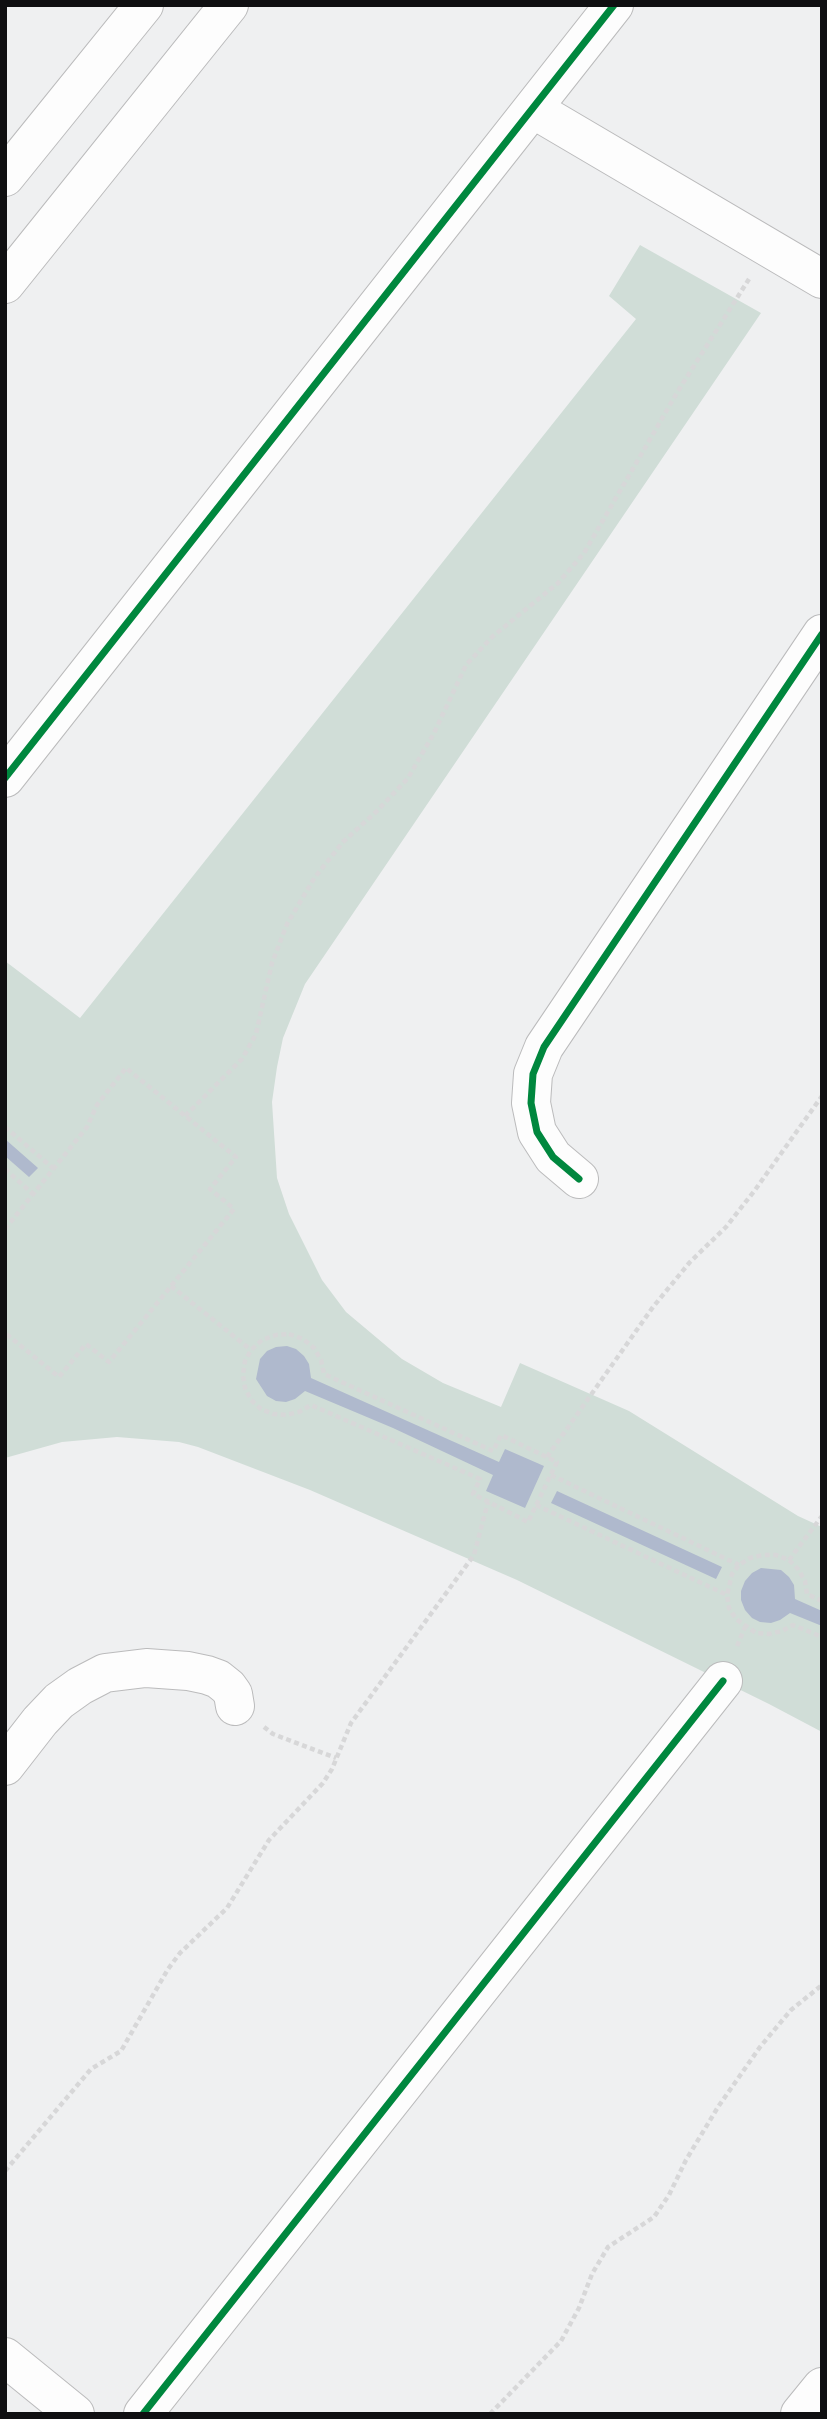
<!DOCTYPE html>
<html>
<head>
<meta charset="utf-8">
<style>
	body { margin:0 }
	#map { position:relative; width:827px; height:2419px; overflow:hidden; background:#eff0f1; font-family:Helvetica,sans-serif }
	canvas { display:block }
	.frame { position:absolute; inset:0; border:7px solid #0f0f11; pointer-events:none }
</style>
</head>
<body>
<div id="map">
<canvas width="827" height="2419"></canvas>
<div class="frame"></div>
</div>
<script>
const g = document.querySelector('canvas').getContext('2d');
g.lineJoin = 'round';
function paint(path, color) { g.fillStyle = color; g.fill(path, 'evenodd'); }
const shape = rows => new Path2D(rows.map(r => 'M' + r).join(''));
function trace(path, color, width, dash) { g.strokeStyle = color; g.lineWidth = width; g.lineCap = dash ? 'butt' : 'round'; g.setLineDash(dash || []); g.stroke(path); }
paint(shape([
	[640,245,761,313,305,984,283,1038,277,1067,272,1102,277,1178,289,1214,322,1280,346,1312,402,1359,443,1383,501,1407,520,1363,629,1411,798,1516,822,1527,822,1732,769,1704,517,1580,310,1490,198,1447,179,1442,117,1437,62,1442,5,1458,5,961,80,1018,636,319,609,296]
]), '#d0ddd7');
paint(shape([
	[5,1139,38,1168,29,1177,5,1156],
	[287,1346,296,1349,304,1356,309,1364,311,1378,499,1462,505,1449,544,1466,525,1508,486,1491,493,1475,393,1428,305,1391,295,1399,286,1402,276,1401,267,1396,256,1379,260,1359,267,1351,276,1347],
	[557,1491,722,1567,716,1579,551,1503],
	[761,1568,781,1570,789,1577,794,1585,795,1599,822,1611,822,1626,790,1613,780,1620,771,1623,760,1622,752,1618,745,1610,741,1600,741,1591,745,1581,752,1573]
]), '#afb9cd');
const minor = shape([
	[533,109,822,279],
	[5,177,144,5],
	[5,284,229,5],
	[5,778,614,5],
	[579,1179,553,1157,537,1132,531,1103,533,1074,544,1047,822,634],
	[5,1766,40,1721,59,1701,80,1686,105,1673,146,1668,188,1671,207,1675,218,1679,228,1687,233,1694,235,1706],
	[5,2357,75,2414],
	[143,2414,723,1681],
	[800,2414,822,2387]
]);
trace(minor, '#bbbbbc', 40);
trace(shape([
	[185,1116,242,1059,256,1034,272,963,287,924,315,877,343,842,378,810,408,778,434,733,466,665,492,637,558,583,584,553,678,391,749,279],
	[5,1127,54,1169],
	[5,1169,33,1194],
	[5,1229,87,1127,97,1105,126,1068,236,1157,210,1189,234,1209,109,1362,86,1344,59,1377,5,1333],
	[171,1286,251,1350],
	[289,1334,303,1339,314,1348,321,1360,324,1374,493,1451,501,1435,557,1462,528,1522,473,1494,480,1479,311,1405,299,1412,286,1415,273,1414,261,1409,251,1400,245,1388,243,1375,245,1361,251,1350,262,1340,276,1335,289,1334],
	[547,1457,653,1307,690,1262,726,1227,755,1190,822,1096],
	[551,1475,739,1565],
	[536,1505,727,1595],
	[789,1560,822,1516],
	[822,1601,807,1594,805,1581,798,1569,789,1560,776,1555,763,1555,750,1558,739,1565,732,1574,727,1595,729,1608,736,1619,756,1633,769,1634,782,1631,793,1625,822,1637],
	[737,1646,745,1627],
	[264,1727,273,1734,336,1758],
	[5,2171,91,2069,121,2051,168,1969,180,1953,227,1908,269,1840,323,1783,332,1769,351,1723,474,1555,488,1502],
	[490,2414,561,2341,579,2308,592,2274,608,2247,654,2217,669,2195,686,2160,718,2107,760,2047,791,2010,822,1985]
]), '#d7d7d8', 4.5, [5, 3.5]);
trace(minor, '#fdfdfd', 38);
trace(shape([
	[5,778,614,5],
	[579,1179,553,1157,537,1132,531,1103,533,1074,544,1047,822,634],
	[143,2414,723,1681]
]), '#00873e', 7);
</script>
</body>
</html>
